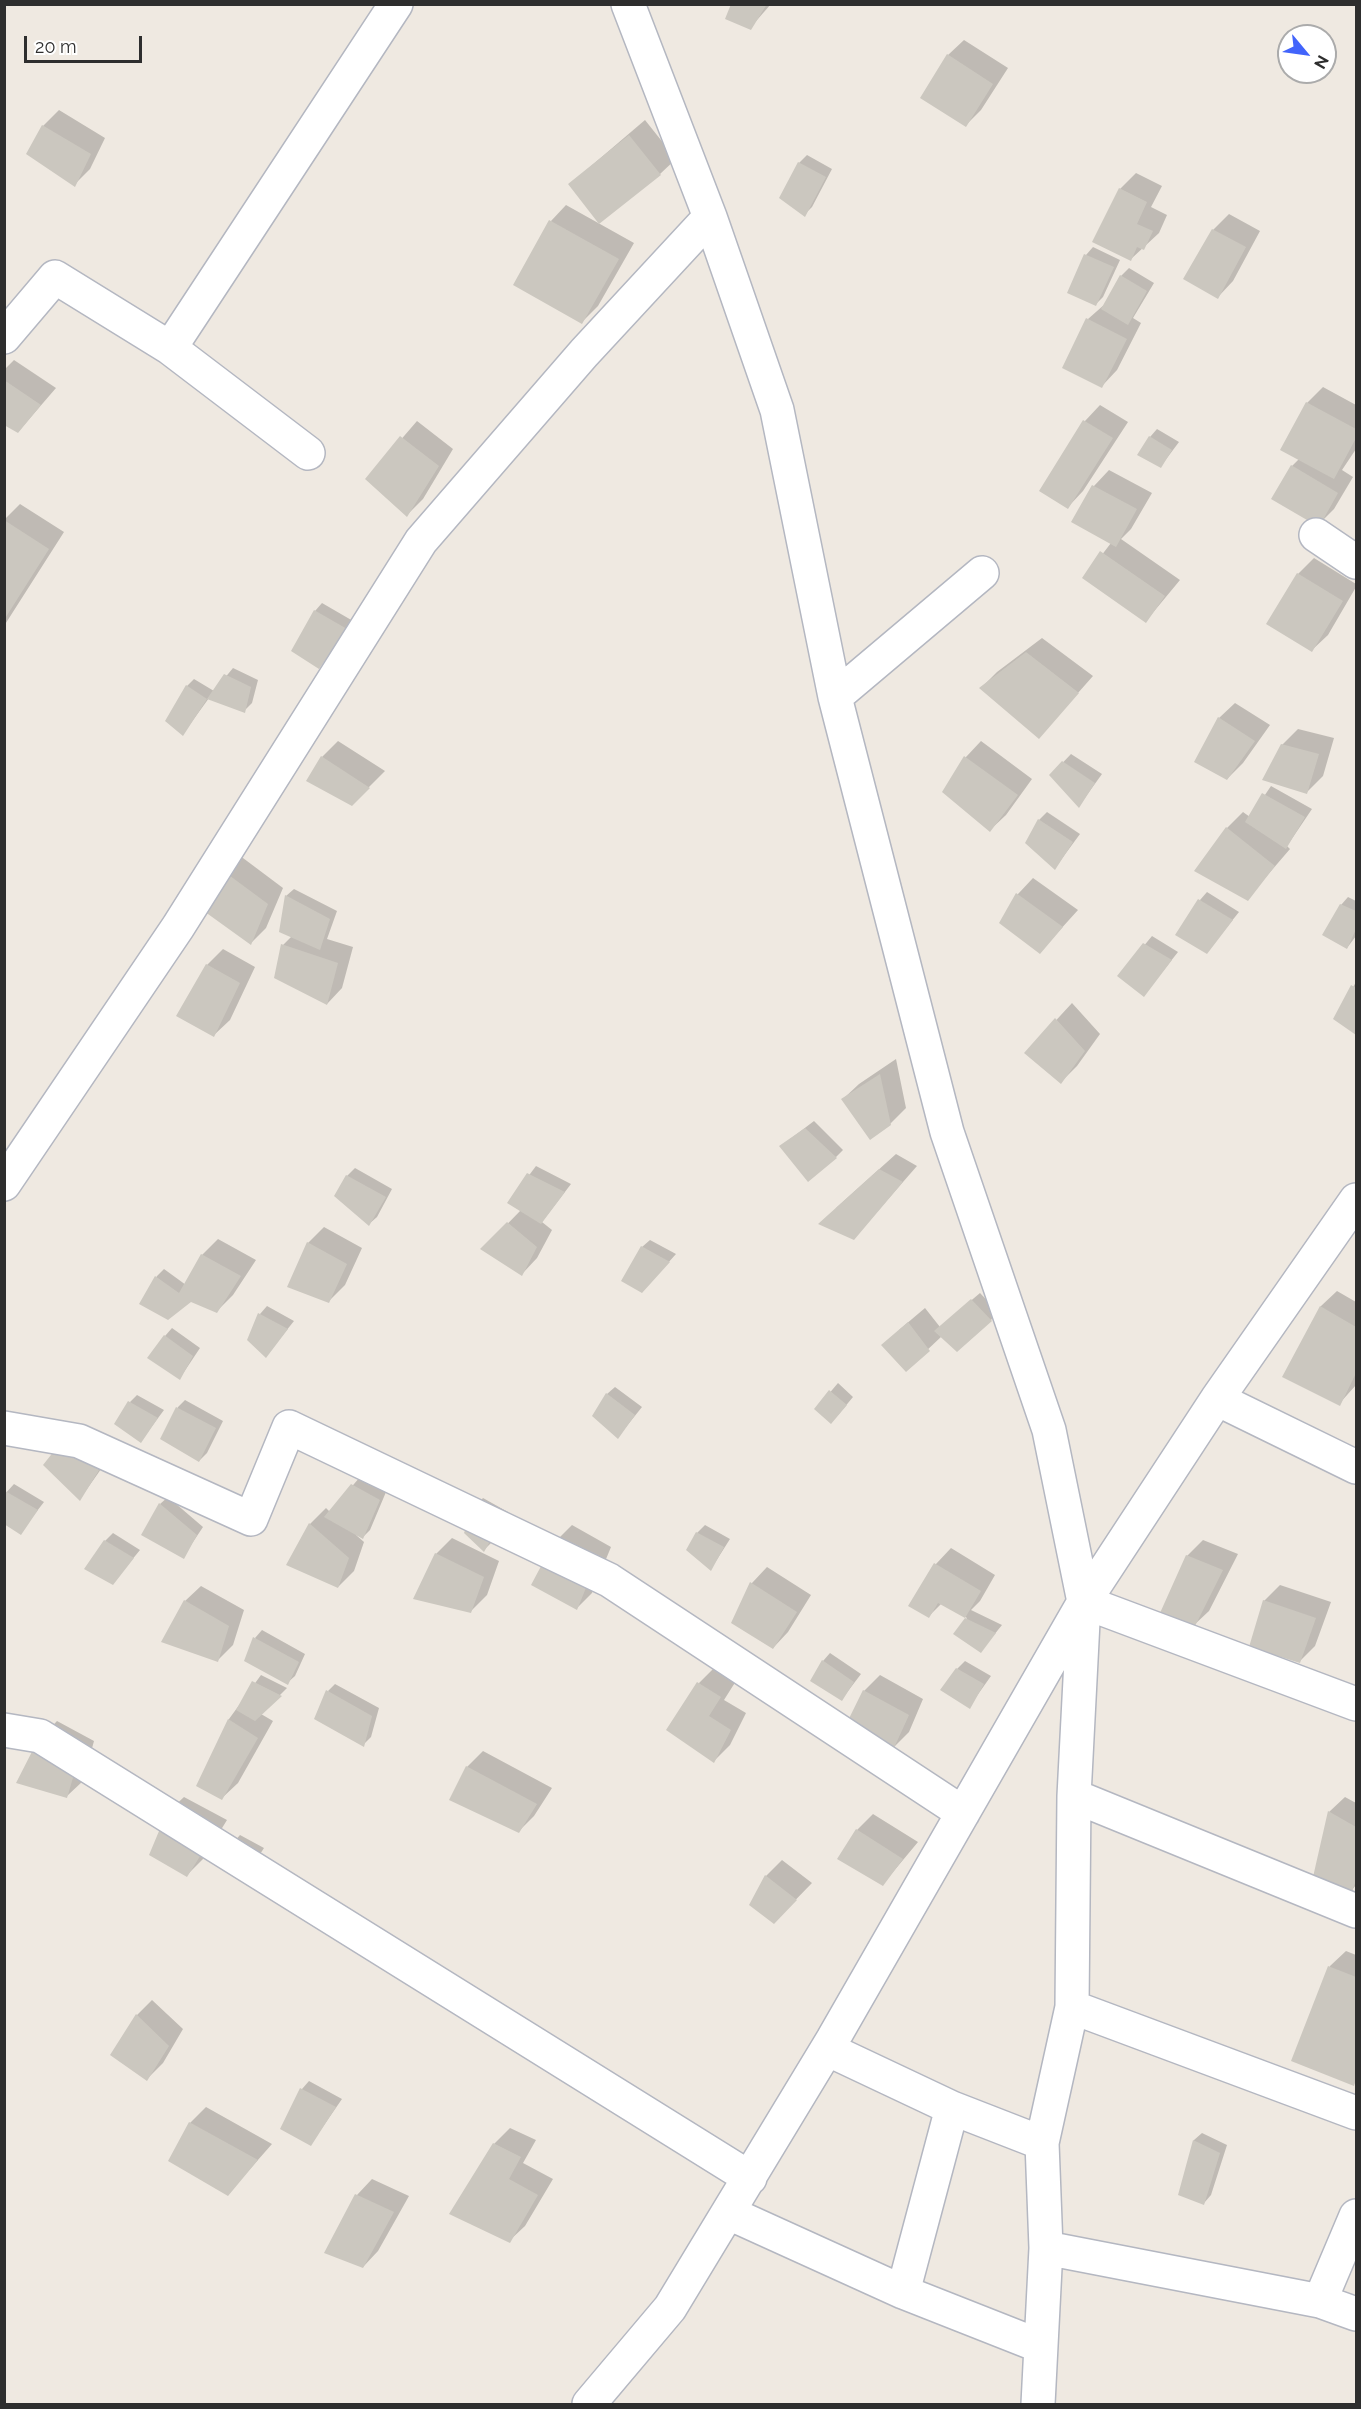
<!DOCTYPE html>
<html>
<head>
<meta charset="utf-8">
<style>
	body { margin:0 }
	#map { position:relative; width:1361px; height:2409px; overflow:hidden; background:#efe9e1; font-family:Raleway,sans-serif }
	canvas { display:block }
	.frame { position:absolute; inset:0; border:6px solid #2e2e2e; pointer-events:none }
	.north { position:absolute; left:1277px; top:24px; width:60px; height:60px; box-sizing:border-box; background:#fff; border:2px solid #ababab; border-radius:50%; rotate:119deg; font-size:16px; font-weight:700; line-height:24px; text-align:center; color:#2e2e2e }
	.north::after { content:''; display:block; margin:auto; width:21px; height:27px; background:#4264fb; clip-path:polygon(50% 0,100% 100%,50% 72%,0 100%) }
	.scale { position:absolute; left:24px; top:36px; width:118px; height:27px; box-sizing:border-box; border:3px solid #2e2e2e; border-top:0; padding-left:8px; font-size:18px; line-height:21px; white-space:nowrap; color:#2e2e2e; -webkit-text-stroke:4px #fff; paint-order:stroke }
</style>
</head>
<body>
<div id="map">
<canvas width="1361" height="2409"></canvas>
<div class="frame"></div>
<div class="north">N</div>
<div class="scale">20 m</div>
</div>
<script>
const g = document.querySelector('canvas').getContext('2d');
g.lineJoin = 'round';
function paint(path, color) { g.fillStyle = color; g.fill(path, 'evenodd'); }
const shape = rows => new Path2D(rows.map(r => 'M' + r).join(''));
function trace(path, color, width, dash) { g.strokeStyle = color; g.lineWidth = width; g.lineCap = dash ? 'butt' : 'round'; g.setLineDash(dash || []); g.stroke(path); }
paint(shape([
	[733,4,771,4,750,28],
	[964,40,1008,68,981,110,965,126,948,55],
	[59,110,105,138,90,169,74,185,28,154,43,126],
	[645,120,676,159,660,174,570,184],
	[807,155,832,169,812,207,804,215,799,163],
	[1136,173,1162,186,1151,207,1167,215,1159,233,1131,259,1120,189],
	[566,205,634,243,598,306,582,322,551,221],
	[1229,214,1260,231,1233,281,1218,297,1213,230],
	[1093,247,1120,260,1103,297,1096,304,1086,255],
	[1129,268,1154,283,1133,318,1141,323,1117,370,1102,386,1088,319,1105,304,1121,276],
	[14,360,56,388,18,432,4,423,4,370],
	[1323,387,1356,405,1356,449,1342,470,1353,477,1334,509,1318,525,1292,466,1299,459,1307,403],
	[1100,405,1128,422,1083,491,1068,507,1041,490,1085,421],
	[417,421,453,449,423,499,407,515,367,479],
	[1157,429,1179,442,1161,466,1150,437],
	[1109,470,1152,493,1131,529,1121,539,1180,580,1146,621,1084,578,1111,543,1073,522,1094,486],
	[20,504,64,532,4,626,4,520],
	[1314,558,1356,584,1356,587,1328,635,1312,650,1298,574],
	[322,603,353,621,319,667,315,611],
	[1042,638,1093,676,1039,737,981,688,997,672],
	[233,668,258,680,252,703,244,711,209,698,183,734,187,686,194,679,214,691],
	[1235,703,1270,725,1243,763,1227,779,1219,718],
	[1298,729,1334,738,1323,776,1307,792,1282,745],
	[338,741,385,771,352,804,322,757],
	[981,741,1032,779,1006,815,990,830,944,791,966,757],
	[1071,754,1102,774,1079,806,1051,775],
	[1271,786,1312,809,1287,846,1290,849,1247,899,1197,871,1227,828,1243,812,1250,817],
	[1047,812,1080,834,1055,868,1039,820],
	[239,855,283,888,266,928,251,943,203,908],
	[1033,878,1078,910,1040,952,1001,922,1018,894],
	[294,889,337,911,327,939,353,947,342,988,327,1004,283,945,292,936,286,896],
	[1207,892,1239,912,1207,952,1200,900],
	[1348,897,1356,901,1356,936,1347,948,1341,905],
	[1152,936,1178,952,1144,995,1119,976],
	[223,949,255,967,230,1020,214,1035,207,965],
	[1356,982,1356,1033,1335,1018],
	[1072,1003,1100,1034,1077,1066,1061,1082,1026,1053],
	[896,1059,906,1108,890,1124,843,1099,859,1084],
	[814,1121,843,1150,836,1157,781,1146],
	[896,1154,917,1166,854,1238,836,1208],
	[536,1166,571,1184,542,1222,552,1230,537,1258,522,1274,483,1249,521,1210,509,1202],
	[355,1168,392,1189,377,1217,369,1224,347,1176],
	[324,1227,362,1248,345,1285,329,1301,308,1243],
	[218,1239,256,1260,233,1295,217,1311,191,1300,141,1304,157,1276,164,1269,186,1285,202,1255],
	[650,1240,676,1254,650,1283,642,1247],
	[1337,1291,1356,1302,1356,1385,1339,1404,1284,1377,1321,1306],
	[980,1293,998,1312,991,1320,942,1336,906,1370,899,1330,925,1308,940,1327],
	[267,1306,294,1321,266,1356,260,1314],
	[172,1328,200,1348,180,1378,165,1336],
	[838,1383,853,1397,838,1415,816,1409],
	[615,1387,642,1407,618,1437,607,1394],
	[137,1395,164,1410,141,1441,130,1402],
	[185,1400,223,1421,207,1453,199,1461,162,1439,178,1407],
	[106,1462,80,1499,45,1464],
	[360,1477,386,1492,370,1530,363,1537,356,1535,364,1542,354,1571,338,1587,288,1564,310,1524,326,1508,330,1512],
	[14,1484,44,1502,20,1533,4,1523,4,1495],
	[168,1497,203,1527,183,1557,160,1504],
	[483,1498,508,1512,492,1542,484,1550,476,1506],
	[572,1525,611,1547,592,1593,577,1608,556,1541],
	[705,1525,730,1539,711,1569,697,1533],
	[113,1533,140,1550,113,1583,105,1541],
	[452,1538,499,1561,487,1595,471,1611,436,1554],
	[1203,1540,1238,1554,1209,1611,1193,1626,1187,1556],
	[951,1548,995,1575,980,1601,971,1610,1002,1625,981,1651,955,1634,967,1618,942,1603,929,1616,936,1564],
	[767,1567,811,1595,788,1632,773,1648,733,1622,752,1583],
	[1280,1585,1331,1602,1315,1646,1299,1662,1264,1601],
	[201,1586,244,1610,233,1645,217,1661,185,1601],
	[262,1630,305,1654,295,1676,287,1683,255,1638],
	[830,1653,861,1674,842,1699,823,1661],
	[965,1661,991,1676,969,1707,957,1669],
	[714,1668,736,1681,724,1700,746,1713,730,1745,714,1761,699,1683],
	[261,1675,287,1688,261,1714,273,1721,238,1783,222,1798,198,1785,229,1719],
	[880,1675,923,1699,909,1732,893,1748,864,1691],
	[335,1684,379,1708,371,1737,363,1745,328,1691],
	[57,1721,94,1741,83,1781,67,1796,42,1737],
	[483,1751,552,1788,534,1816,518,1832,467,1767],
	[184,1797,227,1820,203,1859,187,1875,168,1812],
	[1345,1797,1356,1803,1356,1885,1351,1891,1329,1812],
	[873,1814,918,1842,883,1884,857,1830],
	[240,1835,264,1848,251,1868,233,1843],
	[782,1860,812,1883,774,1922,751,1905,766,1876],
	[1346,1951,1356,1955,1356,2081,1354,2084,1293,2060,1330,1966],
	[152,2000,183,2029,163,2063,147,2079,137,2015],
	[309,2081,342,2099,311,2144,282,2128,302,2089],
	[206,2107,272,2144,228,2194,190,2123],
	[510,2128,536,2140,523,2163,553,2179,525,2226,509,2241,494,2144],
	[1202,2133,1227,2145,1211,2195,1204,2203,1180,2194,1194,2140],
	[372,2179,409,2196,378,2251,363,2267,357,2195]
]), '#0003');
paint(shape([
	[731,4,767,4,751,30,725,19],
	[947,54,993,84,966,127,920,98],
	[42,125,91,154,75,187,26,154],
	[629,135,661,175,599,224,568,184],
	[798,162,826,177,805,217,779,198],
	[1119,188,1147,202,1137,224,1153,231,1144,250,1137,247,1131,261,1092,242],
	[549,220,619,259,582,324,513,285],
	[1212,229,1246,247,1218,299,1183,279],
	[1084,254,1114,267,1096,306,1067,293],
	[1120,275,1147,291,1128,325,1101,309],
	[1086,318,1127,339,1102,388,1062,368],
	[4,380,41,405,18,433,4,425],
	[1306,402,1356,429,1356,438,1334,479,1280,450],
	[1083,420,1113,438,1068,509,1039,491],
	[400,436,439,466,407,517,365,479],
	[1149,436,1172,450,1161,468,1137,455],
	[1291,465,1338,493,1319,527,1271,499],
	[1092,485,1137,509,1116,547,1071,522],
	[4,520,49,549,4,620],
	[1100,551,1165,596,1146,623,1082,578],
	[1297,573,1343,601,1312,652,1266,624],
	[314,610,347,629,319,669,291,651],
	[1026,652,1079,693,1039,739,979,688],
	[224,674,251,687,245,713,207,699],
	[186,685,207,699,183,736,165,721],
	[1218,717,1255,741,1227,780,1194,762],
	[1281,744,1319,754,1307,794,1262,780],
	[321,756,370,788,352,806,306,781],
	[964,756,1018,795,990,832,942,792],
	[1062,761,1095,783,1079,808,1049,775],
	[1262,793,1305,817,1286,849,1245,822],
	[1038,819,1073,842,1055,870,1025,843],
	[1226,827,1275,866,1248,901,1194,871],
	[222,870,268,904,251,945,201,909],
	[1016,893,1063,927,1040,954,999,923],
	[285,895,330,919,320,950,279,932],
	[1198,899,1233,920,1207,954,1175,935],
	[1340,904,1356,911,1356,929,1347,949,1322,935],
	[1143,943,1172,960,1144,997,1117,976],
	[281,944,338,963,327,1005,274,978],
	[206,964,240,983,214,1037,176,1016],
	[1351,985,1356,988,1356,1035,1333,1019],
	[1055,1018,1085,1051,1061,1084,1024,1053],
	[880,1074,891,1125,870,1140,841,1099],
	[805,1128,837,1158,808,1182,779,1146],
	[879,1169,903,1182,854,1240,818,1224],
	[527,1173,565,1192,541,1224,507,1203],
	[346,1175,386,1197,369,1226,334,1196],
	[507,1222,537,1247,522,1276,480,1249],
	[307,1242,347,1264,329,1303,287,1287],
	[641,1246,670,1262,642,1293,621,1281],
	[201,1254,241,1276,217,1313,191,1302,168,1320,139,1304,155,1276,179,1293],
	[971,1299,992,1321,957,1352,934,1331],
	[1320,1306,1356,1327,1356,1373,1340,1406,1282,1377],
	[258,1313,288,1329,266,1358,247,1340],
	[908,1322,930,1351,906,1372,881,1345],
	[164,1335,193,1356,180,1380,147,1358],
	[829,1390,847,1405,831,1424,814,1409],
	[606,1393,635,1415,618,1439,592,1416],
	[128,1401,158,1418,141,1443,114,1424],
	[176,1407,216,1428,199,1462,160,1439],
	[62,1441,99,1470,80,1501,43,1465],
	[351,1484,380,1500,363,1539,324,1517],
	[5,1491,38,1510,21,1535,4,1524],
	[159,1503,197,1535,184,1559,141,1535],
	[474,1505,502,1520,484,1552,464,1533],
	[309,1523,349,1558,338,1588,286,1565],
	[696,1532,724,1547,711,1571,686,1550],
	[104,1540,134,1558,113,1585,84,1569],
	[555,1540,596,1563,577,1610,531,1585],
	[435,1553,484,1577,471,1613,413,1599],
	[1186,1555,1223,1570,1194,1628,1160,1613],
	[934,1563,981,1591,965,1618,938,1603,929,1618,908,1606],
	[750,1582,797,1612,773,1649,731,1623],
	[184,1600,229,1626,218,1662,161,1642],
	[1263,1600,1316,1618,1300,1663,1249,1647],
	[965,1618,996,1633,981,1653,953,1634],
	[253,1637,299,1662,288,1685,244,1661],
	[822,1660,854,1682,842,1701,810,1681],
	[956,1668,984,1684,970,1709,940,1690],
	[252,1681,282,1696,255,1721,236,1710],
	[697,1682,721,1697,709,1716,731,1730,714,1763,666,1730],
	[326,1690,372,1716,364,1747,314,1719],
	[863,1690,909,1715,893,1750,835,1747],
	[228,1719,258,1738,222,1800,196,1786],
	[40,1736,79,1757,67,1798,16,1783],
	[466,1766,537,1804,519,1833,449,1800],
	[1328,1811,1356,1827,1356,1880,1352,1892,1313,1877],
	[167,1812,212,1837,187,1877,149,1855],
	[856,1829,903,1859,883,1886,837,1859],
	[765,1875,797,1900,774,1924,749,1905],
	[1328,1966,1356,1977,1356,2079,1354,2086,1291,2061],
	[136,2014,169,2046,147,2081,110,2055],
	[300,2088,336,2107,311,2146,280,2129],
	[189,2122,258,2160,228,2196,168,2161],
	[1193,2140,1220,2153,1204,2205,1178,2195],
	[493,2143,521,2157,509,2179,538,2195,510,2243,449,2214],
	[355,2194,394,2212,363,2268,324,2253]
]), '#cbc7bf');
const street = shape([
	[628,4,710,217,777,410,835,697,947,1132,1049,1430,1084,1602,1074,1796,1072,2007,1042,2143,1046,2248,1038,2404],
	[4,337,55,277,170,348,308,453],
	[170,348,396,4],
	[1316,535,1356,562],
	[835,697,982,573],
	[4,1184,178,927,421,541,584,353,710,217],
	[1217,1399,1356,1467],
	[4,1428,79,1441,251,1519,289,1427,609,1580,963,1813],
	[1084,1602,1356,1704],
	[4,1730,40,1736,750,2178],
	[1074,1796,1356,1911],
	[1072,2007,1356,2113],
	[827,2049,952,2108,1042,2143],
	[729,2213,903,2292,1040,2346],
	[1046,2248,1320,2301,1356,2314],
	[903,2292,952,2108],
	[1320,2301,1356,2216],
	[589,2404,670,2308,833,2039,1084,1602,1217,1399,1356,1200]
]);
trace(street, '#b4b7c1', 36);
trace(street, '#fff', 33);
</script>
</body>
</html>
